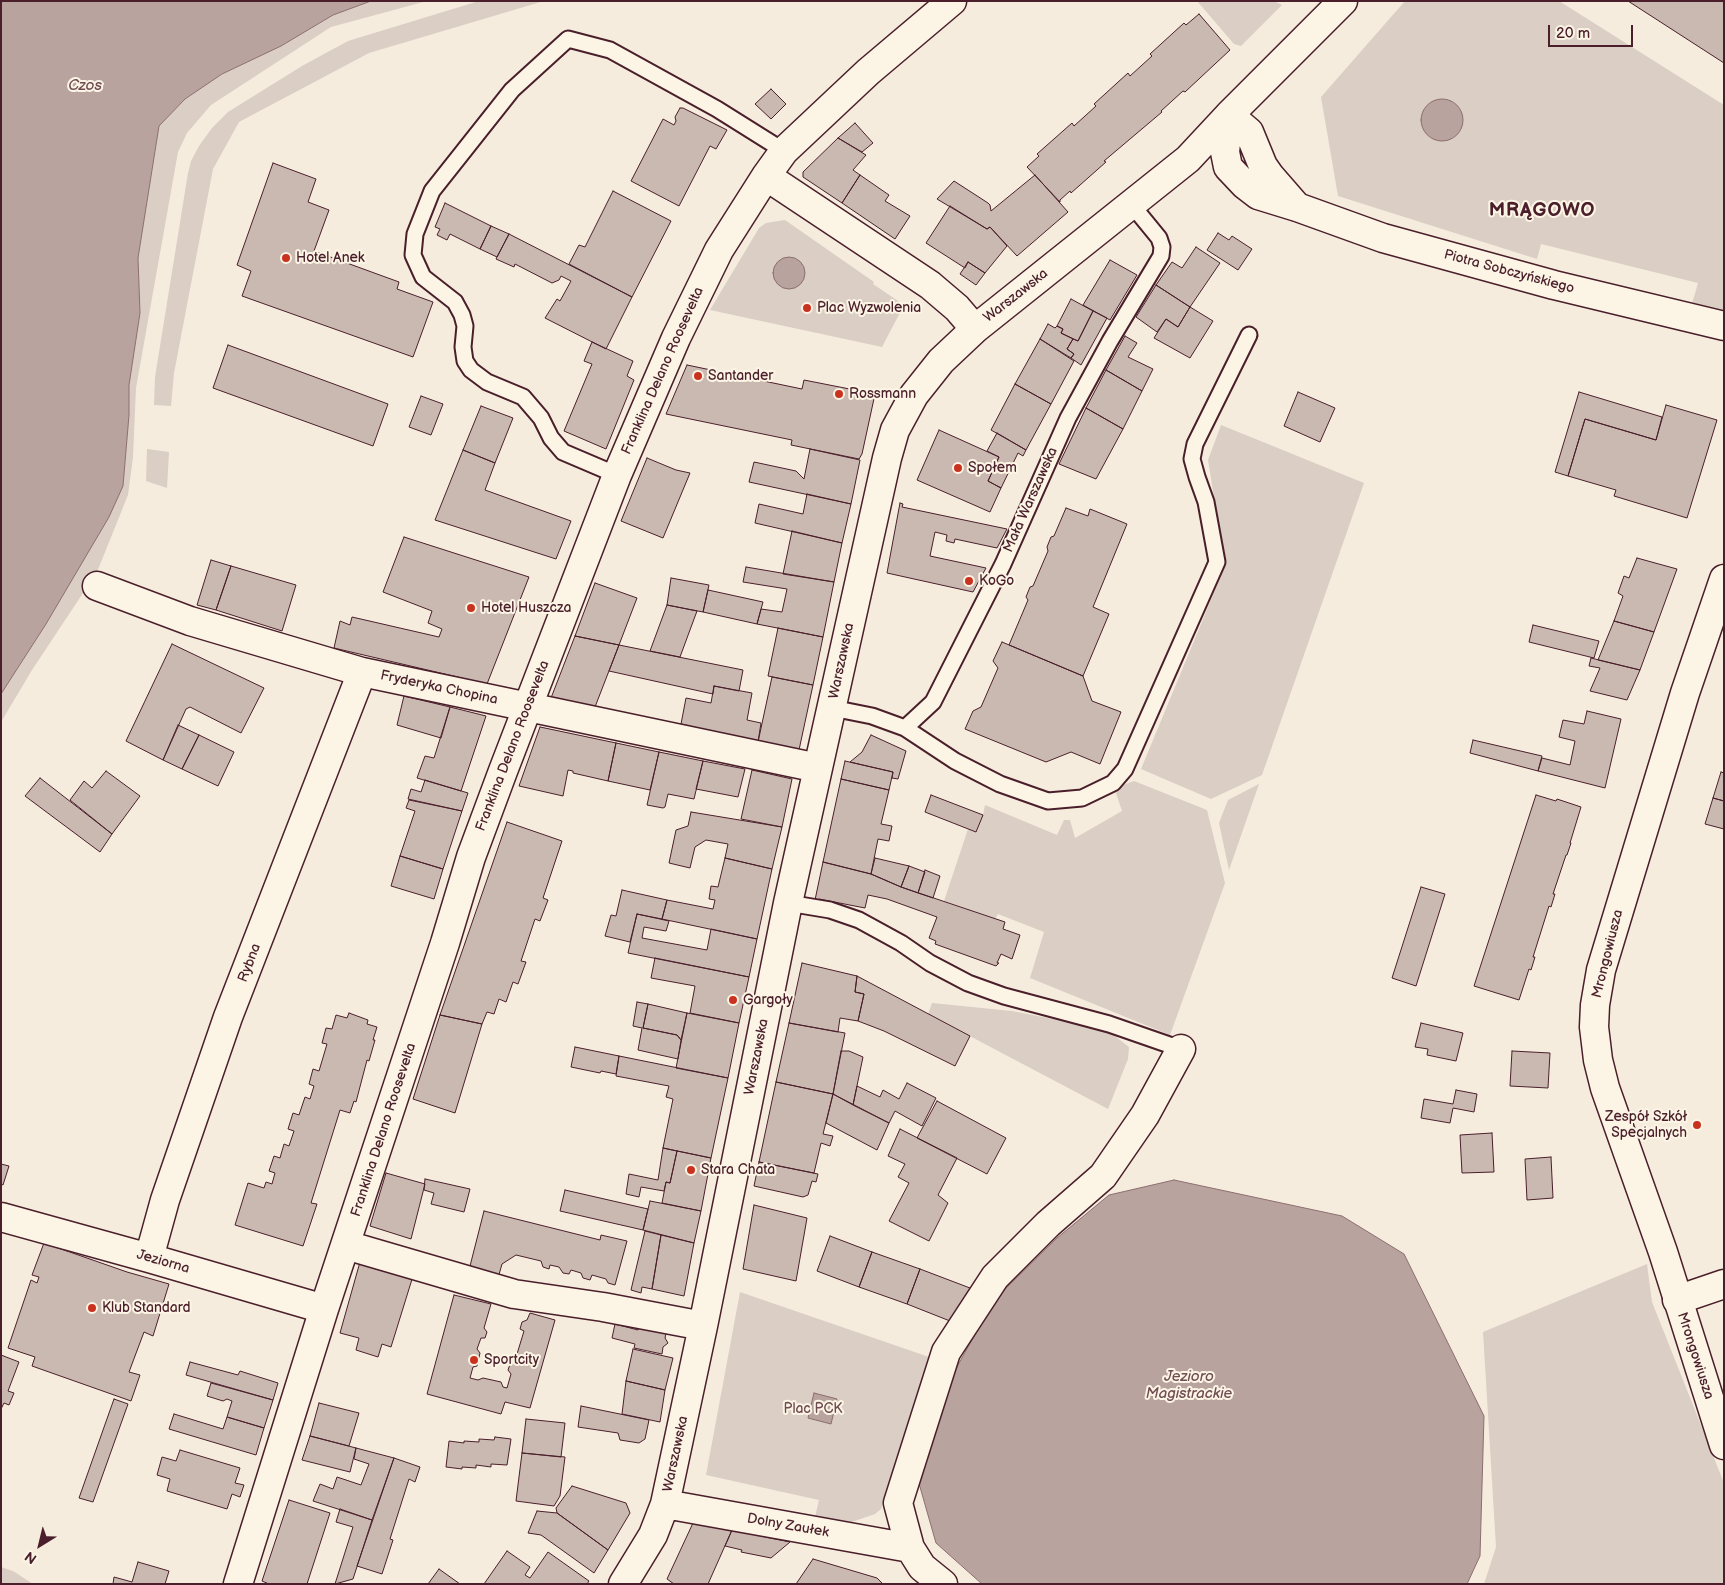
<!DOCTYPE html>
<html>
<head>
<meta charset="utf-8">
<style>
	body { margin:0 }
	#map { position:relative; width:1725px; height:1585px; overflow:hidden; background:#f5ecde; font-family:"Balsamiq Sans",sans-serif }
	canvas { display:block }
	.frame { position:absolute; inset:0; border:2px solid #4a1f2b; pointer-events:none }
	.north { position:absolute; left:15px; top:1520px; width:50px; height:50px; -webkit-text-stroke:4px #fcf5e5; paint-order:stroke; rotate:216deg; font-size:14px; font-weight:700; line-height:20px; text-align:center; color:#4a1f2b }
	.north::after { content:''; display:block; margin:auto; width:18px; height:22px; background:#4a1f2b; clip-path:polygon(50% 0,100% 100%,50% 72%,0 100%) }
	.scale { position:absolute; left:1548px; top:25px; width:85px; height:22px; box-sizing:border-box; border:2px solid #4a1f2b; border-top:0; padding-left:6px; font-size:15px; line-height:18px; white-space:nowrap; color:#4a1f2b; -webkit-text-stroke:4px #fcf5e5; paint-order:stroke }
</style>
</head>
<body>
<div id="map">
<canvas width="1725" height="1585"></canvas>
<div class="frame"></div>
<div class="north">N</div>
<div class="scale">20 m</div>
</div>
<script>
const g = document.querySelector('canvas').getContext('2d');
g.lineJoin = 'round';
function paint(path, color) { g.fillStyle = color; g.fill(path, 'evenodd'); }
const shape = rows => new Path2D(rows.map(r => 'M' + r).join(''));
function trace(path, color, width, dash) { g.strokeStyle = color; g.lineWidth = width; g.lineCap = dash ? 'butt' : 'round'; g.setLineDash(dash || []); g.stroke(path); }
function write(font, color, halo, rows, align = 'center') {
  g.font = font + ' "Balsamiq Sans",sans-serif'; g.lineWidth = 4; g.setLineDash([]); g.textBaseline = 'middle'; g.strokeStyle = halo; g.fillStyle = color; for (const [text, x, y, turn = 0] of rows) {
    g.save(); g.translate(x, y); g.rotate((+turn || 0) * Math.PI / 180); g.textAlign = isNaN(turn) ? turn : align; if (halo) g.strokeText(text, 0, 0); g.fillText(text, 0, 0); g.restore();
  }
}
paint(shape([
	[371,1,427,1,331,27,211,105,187,133,178,152,136,388,133,457,128,495,97,572,32,670,1,722,1,694,46,624,123,486,129,415,129,385,140,313,138,258,159,126,185,99,222,74,281,46,333,15],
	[479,1,544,1,369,53,239,122,213,169,174,373,171,406,154,405,155,377,188,173,191,161,199,146,212,128,228,112,302,66,348,41],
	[1197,1,1274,1,1282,5,1241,46,1234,44],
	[1405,1,1559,1,1724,105,1724,312,1692,304,1698,283,1541,244,1537,259,1338,196,1321,97],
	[785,220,874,282,873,284,904,305,882,347,710,310,759,228,766,223],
	[1221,425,1364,483,1262,775,1211,799,1141,769,1225,566,1208,460],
	[147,449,169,452,167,488,146,481],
	[1134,781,1207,810,1225,883,1170,1035,1030,978,1044,932,998,914,995,919,944,901,968,829,983,815,985,805,1057,835,1064,820,1070,820,1075,838,1122,811,1116,793,1120,786],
	[1259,784,1229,870,1219,823,1228,800],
	[932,1003,1012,1011,1094,1027,1111,1033,1129,1047,1128,1059,1108,1109,928,1014],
	[1647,1264,1652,1302,1724,1483,1723,1584,1484,1584,1496,1547,1483,1332],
	[740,1292,932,1358,881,1509,875,1514,843,1525,828,1521,815,1517,819,1500,706,1475],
	[1,1567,13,1571,33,1584,1,1584]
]), '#dbcec4');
const water = shape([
	[1,1,371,1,333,15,281,46,222,74,185,99,159,126,138,258,140,313,129,385,129,415,123,486,109,517,46,624,1,694,1,1],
	'1421 120a21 21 0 1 1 42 0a21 21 0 1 1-42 0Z',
	'773 273a16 16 0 1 1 32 0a16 16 0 1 1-32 0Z',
	[1174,1180,1342,1216,1404,1254,1484,1416,1480,1556,1467,1584,982,1584,936,1543,918,1480,948,1383,994,1300,1057,1238,1109,1195,1174,1180],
	[814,1393,837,1399,831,1424,808,1418,814,1393]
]);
paint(water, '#b8a39e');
trace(water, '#8c6e70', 1);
const building = shape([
	[1628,1,1724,1,1724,63,1628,1],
	[1199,14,1230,50,1185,92,1183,91,1161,111,1162,112,1104,161,1106,162,1071,193,1070,191,1060,200,1060,202,1027,167,1039,156,1037,154,1072,123,1074,126,1096,106,1094,104,1128,73,1130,76,1152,56,1150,54,1184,23,1186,25,1199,14],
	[771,89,786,104,771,119,755,104,771,89],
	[680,108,683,108,727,130,716,149,710,146,679,206,631,181,663,119,674,125,676,121,675,117,680,108],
	[855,123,873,143,862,152,838,138,855,123],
	[838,138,866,155,853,170,860,175,842,203,803,177,803,172,838,138],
	[273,163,316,179,308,202,329,210,314,251,399,282,397,289,433,302,413,357,242,296,251,271,237,265,273,163],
	[860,175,889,195,885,201,910,216,895,239,842,203,860,175],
	[1035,175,1068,212,1017,256,990,227,987,229,937,199,954,181,988,203,990,205,991,211,1035,175],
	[613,191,671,221,632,297,569,264,579,245,585,247,613,191],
	[445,203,491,226,480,249,450,234,447,240,437,235,440,229,435,227,445,203],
	[950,206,987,229,990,227,1007,246,985,273,968,262,965,268,926,243,950,206],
	[491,226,509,234,497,257,480,249,491,226],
	[1218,233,1229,240,1232,236,1252,249,1238,270,1207,250,1218,233],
	[509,234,632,297,606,349,545,318,557,299,560,301,571,281,561,276,559,280,552,283,515,264,514,267,496,259,509,234],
	[1196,247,1220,263,1190,307,1156,285,1172,262,1182,268,1196,247],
	[1110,260,1137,275,1110,320,1083,305,1110,260],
	[968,262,985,273,976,285,960,274,968,262],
	[1156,285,1190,307,1178,327,1166,319,1157,332,1136,317,1156,285],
	[1071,299,1093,311,1078,341,1061,333,1063,329,1057,326,1071,299],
	[1190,307,1213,321,1190,358,1154,338,1166,319,1178,327,1190,307],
	[1093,311,1107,318,1081,365,1071,358,1074,354,1067,349,1073,339,1078,341,1093,311],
	[1048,324,1055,328,1057,326,1063,329,1061,333,1073,339,1067,349,1074,354,1071,358,1040,339,1048,324],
	[1125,336,1137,343,1128,357,1153,369,1142,391,1106,370,1125,336],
	[1040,339,1074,361,1051,404,1015,384,1040,339],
	[592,342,633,361,627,376,634,380,606,449,564,431,592,364,584,361,592,342],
	[228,345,388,404,373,446,213,388,228,345],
	[687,365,802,389,804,380,875,394,862,454,859,459,791,445,792,440,666,414,687,365],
	[1106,370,1142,391,1123,429,1086,408,1106,370],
	[1015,384,1051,404,1026,450,991,430,1015,384],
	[1298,392,1335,408,1320,442,1284,426,1298,392],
	[1579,392,1662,417,1656,440,1585,419,1568,476,1555,472,1579,392],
	[421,396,443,404,431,435,409,427,421,396],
	[1666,405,1717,420,1687,518,1614,496,1616,490,1568,476,1585,419,1656,440,1666,405],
	[481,406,513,418,495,463,463,450,481,406],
	[1086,408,1123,429,1096,479,1059,464,1086,408],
	[939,430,999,457,988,481,1001,488,990,512,917,480,939,430],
	[997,433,1026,450,1023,456,1018,453,1001,488,988,481,999,457,987,451,997,433],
	[810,449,860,460,851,504,749,482,754,462,796,471,804,479,810,449],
	[463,450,495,463,485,490,571,521,556,559,435,520,463,450],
	[647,458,676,470,690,473,663,538,621,521,647,458],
	[807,494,851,504,842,543,755,523,759,504,803,514,807,494],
	[900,503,903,504,902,507,1007,529,997,548,955,539,954,543,946,541,947,535,935,532,930,556,986,568,973,592,887,573,900,503],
	[1066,508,1088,516,1090,509,1127,524,1093,607,1109,614,1083,676,1009,645,1028,600,1026,597,1030,587,1033,586,1048,551,1047,547,1051,537,1054,536,1066,508],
	[792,531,842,543,834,582,783,574,792,531],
	[404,537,529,577,487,684,334,648,340,621,350,625,352,617,439,637,442,629,428,623,432,611,383,592,404,537],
	[1637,558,1677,569,1654,632,1614,621,1623,596,1618,593,1624,576,1629,578,1637,558],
	[211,560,231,566,216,610,197,605,211,560],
	[231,566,296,585,282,631,216,610,231,566],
	[746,567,834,582,823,637,757,624,761,609,782,612,787,589,743,582,746,567],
	[671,578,709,585,703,612,667,605,671,578],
	[595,583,637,598,619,645,575,636,595,583],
	[708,590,763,602,757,624,703,612,708,590],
	[667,605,697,611,680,657,650,651,667,605],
	[1614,621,1654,632,1640,670,1598,660,1614,621],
	[1533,625,1599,641,1594,658,1529,642,1533,625],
	[778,628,823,637,813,685,768,676,778,628],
	[575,636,619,645,595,707,551,698,575,636],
	[1002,642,1083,676,1092,701,1121,712,1100,764,1071,752,1046,762,965,729,973,711,981,707,998,668,993,661,1002,642],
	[172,644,264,688,241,733,190,707,186,709,163,760,126,741,172,644],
	[619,645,743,670,739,691,714,686,713,694,609,671,619,645],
	[1591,658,1640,670,1627,700,1590,691,1600,668,1589,666,1591,658],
	[772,677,813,685,799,750,758,742,772,677],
	[714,686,752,693,747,720,761,723,758,742,681,724,686,698,711,703,714,686],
	[404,696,450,707,441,738,397,725,404,696],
	[450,707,486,716,461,791,417,778,425,756,434,758,450,707],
	[1587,711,1621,719,1605,788,1538,771,1542,758,1570,765,1575,741,1559,737,1563,720,1584,724,1587,711],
	[178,725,199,735,182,769,163,760,178,725],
	[540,727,616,743,608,781,573,773,573,771,568,770,563,796,519,786,540,727],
	[199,735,234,752,218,786,182,769,199,735],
	[871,735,906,751,898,779,892,778,893,772,850,762,862,752,871,735],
	[1473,740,1542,756,1538,771,1470,753,1473,740],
	[616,743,659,752,650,790,608,781,616,743],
	[659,752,703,761,694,799,668,794,665,807,663,808,647,805,659,752],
	[703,761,745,769,738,797,696,789,703,761],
	[845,761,893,772,889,790,841,779,845,761],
	[752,770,792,779,782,827,741,819,752,770],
	[106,771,140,796,112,834,70,800,84,781,92,788,106,771],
	[1721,772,1724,773,1724,801,1713,798,1721,772],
	[40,778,112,834,100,852,25,796,40,778],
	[841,779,889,790,881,824,892,826,889,841,878,839,871,874,823,862,841,779],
	[425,780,468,793,462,811,408,799,411,789,421,792,425,780],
	[931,795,983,815,976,832,925,812,931,795],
	[1536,795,1556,801,1557,799,1581,807,1570,843,1571,843,1567,855,1566,855,1553,894,1555,894,1551,907,1549,906,1533,957,1535,957,1531,970,1529,969,1519,1000,1474,986,1536,795],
	[1713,798,1724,801,1724,829,1705,824,1713,798],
	[409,800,462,811,443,869,400,856,415,811,406,808,409,800],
	[691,812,782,827,772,869,725,858,728,844,706,840,695,847,690,868,669,863,676,830,688,826,691,812],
	[507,822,562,841,543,898,548,900,540,921,535,919,521,961,526,962,518,984,513,982,506,1002,499,999,494,1014,487,1012,482,1024,440,1015,507,822],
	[400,856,443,869,434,899,391,886,400,856],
	[725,858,772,869,757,939,662,919,667,900,713,909,715,900,709,899,711,886,718,887,725,858],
	[875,858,909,866,901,887,871,874,875,858],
	[823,862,871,874,901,887,1005,922,1003,929,1020,935,1012,959,1001,954,997,963,999,963,996,966,935,944,936,941,929,938,937,917,887,899,868,895,865,908,819,899,819,900,815,900,823,862],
	[909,866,925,872,918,893,901,887,909,866],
	[925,870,940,876,933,898,918,893,925,870],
	[1421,887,1445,894,1416,986,1392,978,1421,887],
	[622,890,667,900,662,919,637,914,630,942,605,936,611,915,616,916,622,890],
	[637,914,669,921,666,931,644,927,642,938,707,950,711,929,757,939,749,977,628,953,637,914],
	[655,958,749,977,739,1023,690,1013,695,986,651,978,655,958],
	[802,963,857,976,855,992,864,994,858,1021,840,1018,838,1032,789,1023,802,963],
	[857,976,970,1036,955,1066,884,1031,858,1021,864,994,855,992,857,976],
	[637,1002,648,1004,643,1028,677,1035,681,1040,678,1059,638,1050,642,1028,633,1026,637,1002],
	[648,1004,687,1013,681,1040,677,1035,643,1028,648,1004],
	[349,1013,368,1020,367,1024,377,1027,373,1040,375,1040,369,1061,367,1060,356,1102,354,1101,350,1113,340,1110,311,1203,317,1204,303,1246,235,1225,248,1183,264,1188,266,1182,272,1184,275,1173,269,1171,274,1156,280,1158,284,1144,289,1146,294,1131,288,1129,293,1113,299,1115,305,1097,310,1099,314,1086,309,1084,313,1069,319,1071,327,1044,322,1043,326,1028,332,1029,336,1015,347,1018,349,1013],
	[687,1013,739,1023,728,1078,676,1068,687,1013],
	[440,1015,482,1024,455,1113,413,1099,440,1015],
	[789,1023,845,1033,833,1094,776,1082,789,1023],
	[1421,1023,1463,1033,1456,1061,1427,1055,1428,1049,1415,1047,1421,1023],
	[575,1047,619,1056,616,1074,601,1071,600,1073,571,1067,575,1047],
	[841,1051,849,1051,863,1057,853,1105,833,1094,841,1051],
	[1512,1051,1550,1053,1548,1088,1510,1086,1512,1051],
	[619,1056,728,1078,711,1158,663,1148,673,1099,666,1097,669,1086,616,1076,619,1056],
	[776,1082,833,1094,823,1134,833,1136,830,1146,821,1143,814,1173,759,1162,776,1082],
	[907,1083,936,1098,922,1126,895,1111,889,1123,853,1105,857,1086,880,1097,883,1090,899,1099,907,1083],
	[1456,1090,1477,1094,1474,1112,1453,1108,1450,1123,1421,1118,1424,1099,1453,1104,1456,1090],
	[833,1094,889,1123,877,1150,826,1123,833,1094],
	[937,1101,1006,1138,987,1174,917,1138,937,1101],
	[900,1129,957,1158,938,1195,948,1203,929,1241,889,1221,909,1183,898,1177,905,1164,888,1156,900,1129],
	[1492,1133,1494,1172,1462,1173,1460,1135,1492,1133],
	[663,1148,677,1151,670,1183,666,1182,664,1191,641,1187,639,1197,626,1194,629,1174,658,1180,663,1148],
	[677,1151,711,1158,701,1211,662,1203,666,1182,670,1183,677,1151],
	[1551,1157,1553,1198,1527,1200,1525,1159,1551,1157],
	[759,1162,818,1174,816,1182,812,1181,808,1195,803,1197,754,1186,759,1162],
	[1,1164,9,1166,3,1185,1,1184,1,1164],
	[386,1173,425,1184,411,1239,370,1226,386,1173],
	[425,1179,470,1189,464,1212,431,1204,434,1193,424,1190,425,1179],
	[565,1190,648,1209,643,1230,560,1211,565,1190],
	[650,1201,701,1211,694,1243,643,1230,650,1201],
	[754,1205,807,1218,796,1281,743,1269,754,1205],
	[484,1211,600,1240,601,1235,627,1241,615,1285,608,1283,606,1279,592,1275,590,1280,583,1278,581,1273,571,1270,569,1274,563,1273,559,1267,550,1265,549,1269,543,1267,541,1261,516,1255,502,1264,498,1278,469,1270,484,1211],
	[645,1231,661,1235,652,1289,642,1287,641,1293,631,1290,645,1231],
	[661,1235,694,1243,684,1296,652,1289,661,1235],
	[830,1236,872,1252,859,1287,817,1271,830,1236],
	[44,1243,127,1272,169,1284,153,1336,144,1332,129,1372,140,1375,131,1401,32,1366,35,1357,8,1348,31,1280,37,1283,39,1277,32,1275,44,1243],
	[872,1252,920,1269,907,1304,859,1287,872,1252],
	[360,1262,413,1276,391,1347,382,1344,378,1357,356,1350,359,1338,340,1333,360,1262],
	[920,1269,970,1288,950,1321,907,1304,920,1269],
	[454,1295,491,1304,484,1328,487,1332,485,1338,481,1338,477,1349,480,1353,477,1366,473,1367,470,1378,478,1380,483,1378,501,1382,503,1387,507,1388,511,1374,508,1370,513,1356,517,1354,524,1331,520,1329,522,1322,527,1320,530,1313,555,1320,530,1408,505,1402,501,1414,427,1394,454,1295],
	[615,1324,638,1330,640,1324,667,1329,665,1338,668,1343,663,1347,662,1354,634,1348,635,1344,612,1338,615,1324],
	[633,1349,673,1358,665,1390,626,1381,633,1349],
	[1,1355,19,1362,8,1391,14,1393,9,1405,4,1403,1,1409,1,1355],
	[190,1362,238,1375,240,1371,278,1383,273,1400,186,1375,190,1362],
	[626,1381,665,1390,660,1422,622,1414,626,1381],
	[211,1383,273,1400,264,1428,227,1417,232,1401,227,1399,223,1401,207,1396,211,1383],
	[114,1399,128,1404,93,1502,79,1498,114,1399],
	[319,1403,359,1413,349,1446,310,1436,319,1403],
	[581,1406,649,1420,645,1439,639,1443,620,1440,618,1433,578,1427,581,1406],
	[174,1414,223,1429,227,1417,264,1428,256,1455,169,1429,174,1414],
	[526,1419,565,1423,561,1457,522,1453,526,1419],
	[310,1436,356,1448,350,1472,302,1460,310,1436],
	[495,1437,511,1439,507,1465,491,1464,491,1467,476,1465,476,1468,462,1467,462,1469,446,1467,449,1441,464,1443,464,1441,479,1442,479,1439,494,1440,495,1437],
	[356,1448,394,1458,372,1520,313,1501,320,1484,333,1489,337,1477,361,1485,369,1464,354,1459,356,1448],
	[180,1450,240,1468,235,1483,244,1485,240,1497,232,1494,227,1509,167,1491,170,1479,157,1475,162,1457,176,1461,180,1450],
	[522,1453,565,1457,560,1496,554,1506,516,1501,522,1453],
	[394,1458,420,1467,415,1482,409,1479,390,1539,393,1540,382,1574,357,1566,394,1458],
	[572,1486,626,1503,630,1513,608,1550,557,1513,556,1508,572,1486],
	[289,1500,330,1513,307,1584,269,1584,262,1581,289,1500],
	[340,1509,372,1520,353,1579,335,1584,353,1527,336,1522,340,1509],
	[537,1511,557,1513,608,1550,594,1573,541,1535,528,1533,537,1511],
	[693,1523,732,1530,708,1584,674,1584,667,1579,693,1523],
	[732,1530,790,1542,771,1558,741,1552,742,1550,725,1546,732,1530],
	[507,1551,530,1567,525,1575,530,1578,548,1552,589,1581,587,1584,484,1584,507,1551],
	[813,1559,877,1578,883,1584,796,1584,813,1559],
	[138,1562,169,1571,165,1584,113,1584,114,1577,132,1582,138,1562],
	[439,1569,460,1584,428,1584,439,1569]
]);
paint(building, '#cab9b1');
trace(building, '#4a1f2b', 1);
const lane = shape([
	[617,475,563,452,551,438,541,418,523,397,487,382,471,370,465,361,463,347,465,326,462,315,455,302,423,277,413,255,415,234,432,191,512,90,568,39,610,50,717,109,784,151],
	[832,708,872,716,905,728,933,702,1003,564,1068,418,1110,341,1161,256,1162,247,1159,238,1132,205],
	[905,728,955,761,1000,784,1048,801,1082,798,1113,783,1125,769,1217,562,1206,502,1197,477,1192,459,1195,444,1249,335],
	[788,903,830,910,859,920,901,943,930,963,968,983,1004,996,1109,1024,1181,1049]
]);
const street = shape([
	[1229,115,1225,152,1228,167,1245,185,1258,195,1297,207,1383,238,1554,285,1724,326],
	[1229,115,1249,132,1263,166,1270,176,1297,207],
	[766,176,930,285,957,308,975,329],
	[97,586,190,621,362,672,818,768],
	[1,1217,149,1258,324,1309],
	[346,1245,514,1294,603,1307,703,1326],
	[149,1258,165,1200,228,1017,362,672],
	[1677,1300,1724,1284],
	[665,1504,910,1548],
	[238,1584,324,1309,445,943,471,857,503,771,617,475,676,338,719,250,766,176,784,151,868,72,952,1],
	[623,1584,653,1535,665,1504,703,1326,788,903,887,458,895,430,914,395,941,361,975,329,1188,159,1229,115,1343,1],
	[943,1584,922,1567,910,1548,898,1503,946,1352,995,1277,1048,1224,1103,1176,1145,1115,1181,1049]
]);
const secondary = shape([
	[1724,579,1685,693,1601,970,1595,1005,1594,1027,1598,1060,1605,1088,1663,1252,1724,1445]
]);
trace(lane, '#4a1f2b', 19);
trace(street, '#4a1f2b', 31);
trace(secondary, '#4a1f2b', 31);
trace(lane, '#fcf5e5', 15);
trace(street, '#fcf5e5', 28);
trace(secondary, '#fcf5e5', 28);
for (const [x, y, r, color] of [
	[286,258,5,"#c8321e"],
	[807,308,5,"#c8321e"],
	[698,376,5,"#c8321e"],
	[839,394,5,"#c8321e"],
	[958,468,5,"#c8321e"],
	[969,581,5,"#c8321e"],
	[471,608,5,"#c8321e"],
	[733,1000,5,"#c8321e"],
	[1697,1125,5,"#c8321e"],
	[691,1170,5,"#c8321e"],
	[92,1308,5,"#c8321e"],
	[474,1360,5,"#c8321e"]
]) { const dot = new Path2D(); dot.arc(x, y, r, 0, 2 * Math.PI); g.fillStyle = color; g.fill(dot); trace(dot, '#fcf5e5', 2); }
write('14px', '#4a1f2b', '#fcf5e5', [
	["Hotel Anek",296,258],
	["Plac Wyzwolenia",817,308],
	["Santander",708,376],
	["Rossmann",849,394],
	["Społem",968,468],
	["KoGo",979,581],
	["Hotel Huszcza",481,608],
	["Gargoły",743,1000],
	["Zespół Szkół",1687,1117,"right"],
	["Specjalnych",1687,1133,"right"],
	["Stara Chata",701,1170],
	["Klub Standard",102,1308],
	["Sportcity",484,1360]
], 'left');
write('14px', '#4a1f2b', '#fcf5e5', [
	["Piotra Sobczyńskiego",1509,272,15],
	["Warszawska",1016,296,-38],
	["Franklina Delano Roosevelta",663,371,-66],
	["Mała Warszawska",1031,500,-66],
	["Warszawska",842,661,-78],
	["Fryderyka Chopina",439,688,12],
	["Franklina Delano Roosevelta",513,746,-69],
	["Mrongowiusza",1608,954,-76],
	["Rybna",250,963,-69],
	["Warszawska",757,1057,-79],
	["Franklina Delano Roosevelta",384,1130,-72],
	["Jeziorna",163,1262,16],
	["Mrongowiusza",1695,1356,72],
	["Warszawska",676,1454,-78],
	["Dolny Zaułek",788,1526,10]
]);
write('14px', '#6e4b51', '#fcf5e5', [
	["Plac PCK",813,1409]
]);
write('italic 15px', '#704d53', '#fcf5e5', [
	["Czos",85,86],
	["Jezioro",1189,1377],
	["Magistrackie",1189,1394]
]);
g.letterSpacing = '1px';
write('bold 19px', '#4a1f2b', '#fcf5e5', [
	["MRĄGOWO",1542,211]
]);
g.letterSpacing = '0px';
</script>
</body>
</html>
